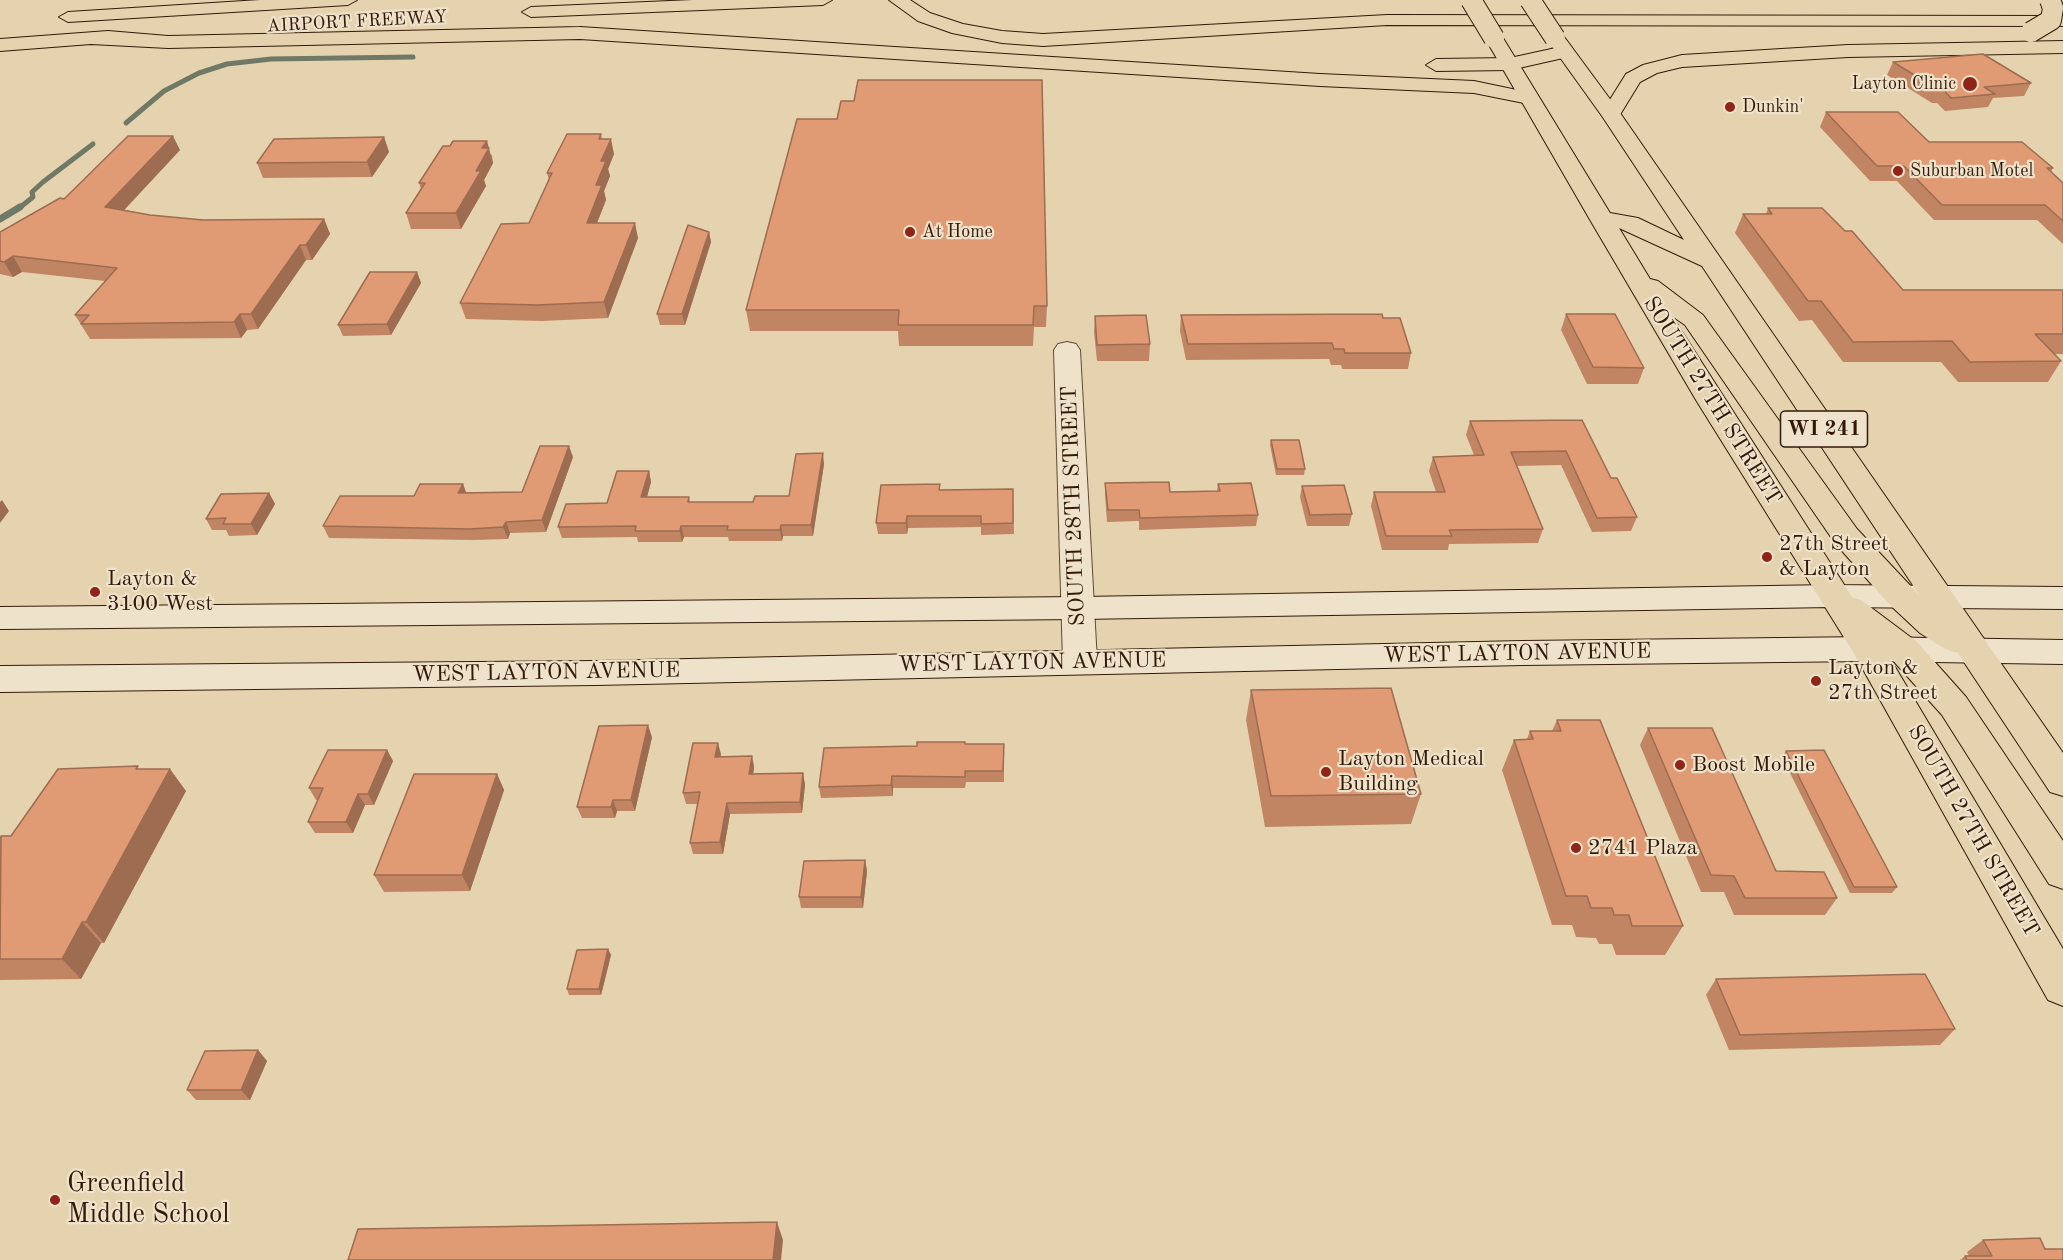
<!DOCTYPE html>
<html>
<head>
<meta charset="utf-8">
<style>
	body { margin:0 }
	canvas { display:block; background:#e5d3af }
</style>
</head>
<body>
<canvas width="2063" height="1260"></canvas>
<script>
const g = document.querySelector('canvas').getContext('2d');
g.lineJoin = 'round';
const shape = rows => new Path2D(rows.map(r => 'M' + r).join(''));
function trace(path, color, width, dash) { g.strokeStyle = color; g.lineWidth = width; g.lineCap = dash ? 'butt' : 'round'; g.setLineDash(dash || []); g.stroke(path); }
function paint(path, color) { g.fillStyle = color; g.fill(path, 'evenodd'); }
function write(font, color, halo, rows, align = 'center') {
  g.font = font + ' "Old Standard TT",serif'; g.lineWidth = 4.5; g.setLineDash([]); g.textBaseline = 'middle'; g.strokeStyle = halo; g.fillStyle = color; for (const [text, x, y, turn = 0] of rows) {
    g.save(); g.translate(x, y); g.rotate((+turn || 0) * Math.PI / 180); g.textAlign = isNaN(turn) ? turn : align; if (halo) g.strokeText(text, 0, 0); g.fillText(text, 0, 0); g.restore();
  }
}
trace(shape([
	[126,123,164,91,199,73,227,64,271,59,413,57],
	[18,209,33,197,32,192,43,182,93,144]
]), '#6f7966', 5);
trace(shape([
	[0,219,20,207]
]), '#6f7966', 7);
const minor = shape([
	[1067,342,1076,344,1080,350,1097,662,1092,671,1080,674,1068,671,1063,662,1054,350,1058,344,1067,342]
]);
const secondary = shape([
	[1832,585,2063,587,2063,609,1832,607,1080,619,0,629,0,607,1080,597,1832,585],
	[1868,637,2063,640,2063,664,1868,661,1523,665,596,685,0,692,0,666,596,661,1523,641,1868,637]
]);
const primary = shape([
	[1494,32,1503,38,1610,213,1638,218,1684,240,1602,116,1546,38,1555,32,1562,34,1618,110,2063,753,2063,796,2050,792,1958,653,1945,649,1920,633,1889,604,1835,543,1685,325,1672,316,1852,597,1861,600,1917,642,1966,697,2063,841,2063,889,2049,884,1942,715,1888,655,2063,949,2063,1006,2048,1000,1855,655,1696,400,1589,218,1485,38,1494,32],
	[1619,228,1702,266,1920,596,1857,529,1703,315,1658,281,1650,279,1619,228]
]);
const motorway = shape([
	[260,0,357,0,348,5,68,22,59,17,68,12,260,0],
	[693,0,832,0,823,5,531,17,522,12,531,7,693,0],
	[889,0,910,0,930,13,963,24,1002,31,1043,34,1387,15,2063,16,2063,26,1387,25,1043,46,1002,43,952,33,918,21,889,0],
	[580,27,1320,74,1474,81,1536,94,1539,98,1536,102,1529,104,1474,93,1320,86,580,39,168,48,91,44,0,51,0,39,108,31,168,36,580,27],
	[2063,41,2063,53,1848,57,1682,67,1657,73,1640,82,1618,118,1611,120,1604,118,1601,114,1626,74,1643,65,1682,55,1848,45,2063,41],
	[1565,46,1572,48,1574,52,1572,56,1510,70,1436,71,1426,65,1436,59,1510,58,1565,46]
]);
trace(minor, '#604832', 2);
trace(secondary, '#331a08', 2);
trace(primary, '#331a08', 2);
trace(motorway, '#331a08', 2);
paint(minor, '#eee2cb');
paint(secondary, '#eee2cb');
paint(primary, '#e5d3af');
paint(motorway, '#e5d3af');
const primaryBridge = shape([
	[1471,0,1494,38],
	[1530,0,1555,38]
]);
const motorwayBridge = shape([
	[2031,32,2051,20,2053,8,2050,0]
]);
trace(primaryBridge, '#331a08', 22, []);
trace(motorwayBridge, '#331a08', 22, []);
trace(primaryBridge, '#e5d3af', 20);
trace(motorwayBridge, '#e5d3af', 20);
paint(shape([
	[1893,62,2031,83,2024,96,1993,98,1988,107,1945,111,1937,103,1932,103,1887,75],
	[1826,112,1929,142,2053,168,2051,172,2063,183,2063,244,2037,220,1934,220,1897,181,1870,181,1820,127],
	[601,134,602,139,614,154,608,169,610,176,604,191,606,200,597,223,638,238,608,318,542,321,466,319,460,303,529,223,549,180,547,173],
	[384,137,389,152,372,177,263,178,257,163],
	[450,146,492,155,493,163,484,180,486,186,461,229,411,229,406,213,421,189,419,183],
	[180,150,124,210,150,215,203,220,324,219,330,234,312,260,306,260,258,329,247,330,241,338,90,339,75,315,105,281,22,272,13,277,0,274,0,232,64,199],
	[1768,208,1845,231,1903,290,2063,290,2063,354,2054,354,2061,361,2048,382,1958,382,1941,362,1843,362,1812,320,1799,321,1735,233,1743,214,1766,214],
	[709,232,711,242,685,325,660,325,657,314],
	[417,272,421,283,391,335,343,336,338,325],
	[1047,306,1046,327,1034,327,1033,346,899,346,898,331,750,331,746,310],
	[1566,314,1644,368,1638,384,1587,384,1561,330],
	[1181,315,1383,318,1411,353,1408,369,1342,369,1341,365,1331,365,1329,359,1186,360,1180,331],
	[1095,316,1150,344,1149,361,1097,361,1094,332],
	[1582,420,1611,478,1637,517,1631,531,1592,532,1561,465,1516,466,1543,529,1538,543,1449,544,1448,550,1382,550,1371,506,1374,492,1436,492,1429,471,1433,457,1474,455,1466,435,1470,421],
	[1271,440,1305,469,1304,475,1276,475,1270,445],
	[573,457,546,532,510,533,508,539,474,540,329,538,323,526,414,496,463,484,466,493,522,492],
	[824,464,813,536,783,536,782,541,729,541,728,537,684,537,682,542,638,542,637,537,562,538,558,527,607,503,649,471,651,482,647,497,689,497,690,502,753,502,789,496],
	[1105,483,1170,492,1217,491,1218,484,1258,515,1256,526,1139,530,1139,521,1107,522,1105,495],
	[940,484,940,490,1013,489,1014,534,981,535,981,527,908,528,907,534,878,534,876,523],
	[1302,486,1352,514,1349,526,1307,526,1300,497],
	[269,493,275,504,257,535,229,536,226,530,212,530,206,519],
	[1251,690,1421,794,1411,824,1265,827,1246,720],
	[1557,720,1683,926,1665,955,1616,955,1612,944,1599,944,1596,938,1576,937,1572,925,1552,925,1502,770,1514,740,1527,739,1530,731,1552,731],
	[1648,728,1776,871,1837,898,1825,915,1734,915,1724,892,1701,892,1640,745],
	[652,737,635,811,617,811,615,818,582,818,577,807],
	[965,744,1004,744,1004,782,966,782,965,788,893,788,893,796,821,798,819,787],
	[387,750,393,761,374,805,365,805,353,833,315,833,308,822,318,800,316,800,309,788],
	[1786,751,1897,887,1892,893,1850,893,1782,757],
	[721,754,720,757,752,756,754,767,753,774,803,773,805,785,802,813,730,814,723,854,693,854,690,843,698,804,686,804,683,793],
	[141,769,186,791,104,943,101,943,81,979,0,980,0,837,11,836],
	[497,774,504,790,470,891,384,892,374,875],
	[865,860,867,871,863,908,801,908,799,897],
	[608,949,611,955,601,995,569,995,567,989],
	[1716,979,1955,1029,1940,1045,1729,1050,1706,995],
	[258,1050,267,1061,250,1100,196,1100,187,1090],
	[1983,1240,2045,1249,2063,1260,1960,1260,1965,1256,1969,1256,1967,1252]
]), '#c18564');
paint(shape([
	[173,136,180,150,113,222,105,207],
	[384,137,389,152,372,177,367,162],
	[611,139,614,154,608,169,610,176,604,191,606,200,591,238,587,223,601,161],
	[487,141,493,163,484,180,486,186,461,229,456,213,476,171,482,148],
	[324,219,330,234,312,260,306,245],
	[635,223,638,238,608,318,604,302],
	[709,232,711,242,685,325,682,314],
	[300,245,306,260,258,329,251,314],
	[13,256,22,272,13,277,4,262],
	[417,272,421,283,391,335,387,324],
	[240,314,247,330,241,338,234,322],
	[569,446,573,457,546,532,542,520],
	[823,453,824,464,813,536,811,525],
	[649,471,651,482,644,508,641,497],
	[463,484,467,495,458,493],
	[269,493,275,504,257,535,251,524],
	[2,500,9,511,0,523,0,502],
	[907,516,908,528,907,534,906,523],
	[506,522,510,533,508,539,503,527],
	[781,525,783,536,782,541,780,530],
	[681,526,684,537,682,542,680,531],
	[648,725,652,737,635,811,631,800],
	[718,743,721,754,718,768,715,757],
	[387,750,393,761,374,805,368,794],
	[752,756,754,767,752,785,749,774],
	[170,769,186,791,104,943,86,922],
	[803,773,805,785,802,813,800,802],
	[497,774,504,790,470,891,462,875],
	[892,776,893,788,893,796,891,785],
	[358,794,365,805,353,833,346,822],
	[613,800,617,811,615,818,611,807],
	[727,803,730,814,723,854,720,842],
	[865,860,867,871,863,908,861,897],
	[82,922,101,943,81,979,62,959],
	[608,949,611,955,601,995,599,989],
	[258,1050,267,1061,250,1100,241,1090],
	[777,1222,783,1240,781,1260,773,1260]
]), '#9d6c51');
const building = shape([
	[1983,54,2031,83,1984,87,1995,94,1951,98,1943,89,1939,90,1893,62,1983,54],
	[858,80,1042,80,1047,306,1034,306,1033,325,898,325,899,310,746,310,797,119,837,119,841,101,854,101,858,80],
	[1826,112,1898,112,1929,142,2022,142,2053,168,2047,168,2063,183,2063,221,2045,205,1942,205,1904,166,1877,166,1826,112],
	[567,134,601,134,599,139,611,139,601,161,606,161,596,185,602,185,587,223,635,223,604,302,538,305,460,303,501,224,529,223,552,173,547,173,567,134],
	[128,136,173,136,105,207,150,215,203,220,324,219,306,245,300,245,251,314,240,314,234,322,81,324,89,315,75,315,117,268,13,256,4,262,0,261,0,232,60,198,64,199,128,136],
	[384,137,367,162,257,163,274,139,384,137],
	[453,141,487,141,482,148,489,148,476,171,481,171,456,213,406,213,425,183,419,183,443,146,450,146,453,141],
	[1768,208,1822,208,1845,231,1852,231,1903,290,2063,290,2063,334,2035,334,2061,361,1970,362,1952,341,1853,342,1821,301,1808,301,1743,214,1772,214,1768,208],
	[688,225,709,232,682,314,657,314,688,225],
	[370,272,417,272,387,324,338,325,370,272],
	[1382,314,1383,318,1400,318,1411,353,1345,353,1344,349,1334,349,1332,343,1188,344,1181,315,1382,314],
	[1566,314,1615,314,1644,368,1593,367,1566,314],
	[1146,315,1150,344,1097,345,1095,316,1146,315],
	[1582,420,1611,478,1617,478,1637,517,1597,518,1566,451,1511,452,1543,529,1449,530,1452,536,1386,536,1374,492,1445,492,1433,457,1484,455,1470,421,1582,420],
	[1271,440,1299,440,1305,469,1277,469,1271,440],
	[540,446,569,446,542,520,506,522,503,527,470,529,323,526,340,496,414,496,420,484,463,484,458,493,522,492,540,446],
	[823,453,811,525,781,525,780,530,727,530,728,526,681,526,680,531,635,531,636,526,558,527,566,504,607,503,617,471,649,471,641,497,689,497,688,502,753,502,755,496,789,496,796,454,823,453],
	[1169,482,1170,492,1220,491,1218,484,1251,483,1258,515,1140,518,1139,510,1108,510,1105,483,1169,482],
	[940,484,939,490,1013,489,1013,523,981,524,981,516,907,516,906,523,876,523,881,485,940,484],
	[1344,485,1352,514,1310,515,1302,486,1344,485],
	[269,493,251,524,223,524,226,518,206,519,221,494,269,493],
	[1391,688,1421,794,1271,796,1251,690,1391,688],
	[1557,720,1600,720,1683,926,1632,926,1629,915,1614,915,1612,908,1591,908,1587,896,1566,896,1514,740,1533,739,1530,731,1561,731,1557,720],
	[648,725,631,800,613,800,611,807,577,807,599,726,648,725],
	[1648,728,1712,728,1776,871,1824,872,1837,898,1745,898,1734,876,1711,875,1648,728],
	[917,742,965,742,965,744,1004,744,1003,771,965,771,965,777,892,776,891,785,819,787,824,748,917,746,917,742],
	[693,743,718,743,715,757,752,756,749,774,803,773,800,802,727,803,720,842,690,843,700,792,683,793,693,743],
	[328,750,387,750,368,794,358,794,346,822,308,822,323,788,309,788,328,750],
	[1824,750,1897,887,1854,887,1786,751,1824,750],
	[138,766,136,769,170,769,86,922,82,922,62,959,0,959,1,836,11,836,58,769,138,766],
	[414,774,497,774,462,875,374,875,414,774],
	[865,860,861,897,799,897,804,861,865,860],
	[608,949,599,989,567,989,577,950,608,949],
	[1925,974,1955,1029,1740,1035,1716,979,1925,974],
	[258,1050,241,1090,187,1090,205,1051,258,1050],
	[777,1222,773,1260,348,1260,358,1229,777,1222],
	[2040,1238,2045,1249,2063,1249,2063,1260,1967,1260,1965,1256,1992,1256,1983,1240,2040,1238]
]);
paint(building, '#e09b74');
trace(building, '#9d6c51', 1.5);
for (const [x, y, r, color] of [
	[1970,84,8,"#8f2418"],
	[1730,107,6,"#8f2418"],
	[1898,171,6,"#8f2418"],
	[910,232,6,"#8f2418"],
	[1767,557,6,"#8f2418"],
	[95,592,6,"#8f2418"],
	[1816,681,6,"#8f2418"],
	[1680,765,6,"#8f2418"],
	[1326,772,6,"#8f2418"],
	[1576,848,6,"#8f2418"],
	[55,1200,6,"#8f2418"]
]) { const dot = new Path2D(); dot.arc(x, y, r, 0, 2 * Math.PI); g.fillStyle = color; g.fill(dot); trace(dot, '#eee2cb', 2); }
write('18px', '#331a08', '#eee2cb', [
	["AIRPORT FREEWAY",357,22,-3]
]);
write('18px', '#331a08', '#eee2cb', [
	["Layton Clinic",1956,84,"right"],
	["Dunkin'",1742,107],
	["Suburban Motel",1910,171],
	["At Home",922,232]
], 'left');
for (const [x, y, w] of [
	[1824,429,87]
]) { const box = new Path2D(); box.roundRect(x - w / 2, y - 18, w, 36, 4.5); g.fillStyle = '#eee2cb'; g.fill(box); trace(box, '#331a08', 1.5); }
write('bold 21px', '#331a08', null, [
	["WI 241",1824,429]
]);
write('22px', '#331a08', '#eee2cb', [
	["SOUTH 27TH STREET",1712,401,58],
	["SOUTH 28TH STREET",1074,506,-92],
	["WEST LAYTON AVENUE",1517,654,-1],
	["WEST LAYTON AVENUE",1032,663,-1],
	["WEST LAYTON AVENUE",546,673,-1],
	["SOUTH 27TH STREET",1973,831,60]
]);
write('22px', '#331a08', '#eee2cb', [
	["27th Street",1779,544],
	["& Layton",1779,569],
	["Layton &",107,579],
	["3100 West",107,604],
	["Layton &",1828,668],
	["27th Street",1828,693],
	["Layton Medical",1338,759],
	["Building",1338,784],
	["Boost Mobile",1692,765],
	["2741 Plaza",1588,848]
], 'left');
write('27px', '#331a08', '#eee2cb', [
	["Greenfield",67,1184],
	["Middle School",67,1215]
], 'left');
</script>
</body>
</html>
